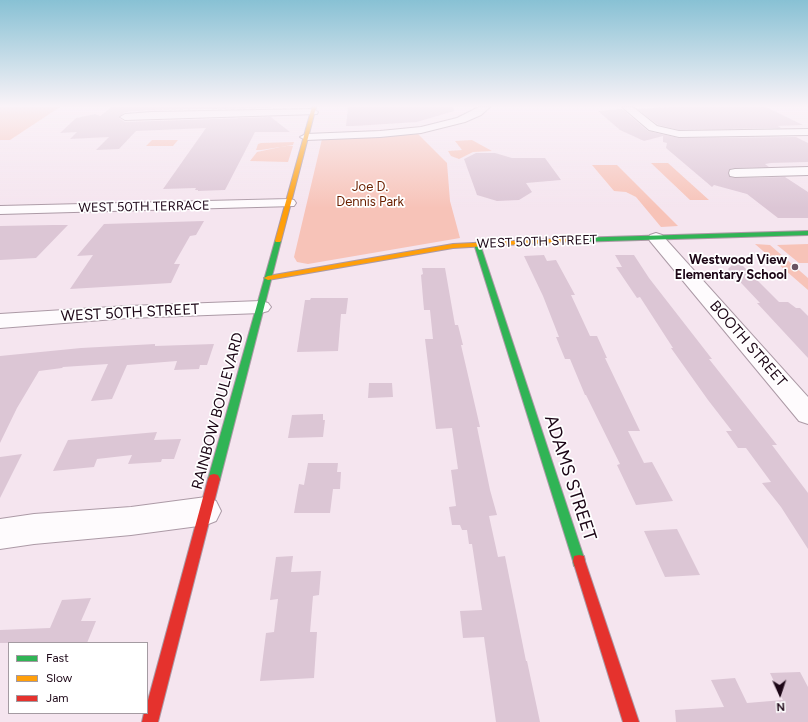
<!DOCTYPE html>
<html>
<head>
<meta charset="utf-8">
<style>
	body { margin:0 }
	#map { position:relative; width:808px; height:722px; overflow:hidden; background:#f5e5ef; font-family:Figtree,sans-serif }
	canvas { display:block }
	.legend { position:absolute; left:8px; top:642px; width:140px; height:72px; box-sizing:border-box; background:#fff; border:1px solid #a49ba2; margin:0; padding:5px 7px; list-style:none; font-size:12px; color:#1c0616 }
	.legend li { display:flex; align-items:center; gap:8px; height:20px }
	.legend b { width:20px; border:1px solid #a49ba2 }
	.north { position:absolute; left:760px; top:674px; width:40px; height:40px; -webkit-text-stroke:3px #fff; paint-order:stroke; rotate:177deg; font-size:11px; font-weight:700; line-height:16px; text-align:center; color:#1c0616 }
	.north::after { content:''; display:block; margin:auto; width:14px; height:18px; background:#1c0616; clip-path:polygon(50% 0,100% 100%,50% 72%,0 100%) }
</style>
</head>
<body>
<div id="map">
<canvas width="808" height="722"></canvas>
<ul class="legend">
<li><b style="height:5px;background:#30b455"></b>Fast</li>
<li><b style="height:5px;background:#ff9f0a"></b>Slow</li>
<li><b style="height:5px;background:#e5322d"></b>Jam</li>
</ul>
<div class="north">N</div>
</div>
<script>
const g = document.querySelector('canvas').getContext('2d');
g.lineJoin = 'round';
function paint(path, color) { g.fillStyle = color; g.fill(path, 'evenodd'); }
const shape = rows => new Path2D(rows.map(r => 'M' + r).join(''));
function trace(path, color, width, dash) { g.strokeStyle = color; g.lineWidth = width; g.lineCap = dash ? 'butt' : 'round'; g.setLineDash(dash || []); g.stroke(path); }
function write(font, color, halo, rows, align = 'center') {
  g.font = font + ' Figtree,sans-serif'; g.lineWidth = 3.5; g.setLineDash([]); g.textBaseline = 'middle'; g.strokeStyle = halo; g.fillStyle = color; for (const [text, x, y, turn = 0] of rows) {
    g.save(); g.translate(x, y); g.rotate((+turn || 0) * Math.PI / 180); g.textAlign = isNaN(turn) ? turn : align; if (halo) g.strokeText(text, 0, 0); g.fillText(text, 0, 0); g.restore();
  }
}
paint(shape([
	[0,107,60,107,10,140,0,140],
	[418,134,447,163,450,201,460,238,308,264,297,262,294,257,322,139,391,136],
	[152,140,178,140,173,146,146,146],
	[472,140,492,151,473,152,459,159,451,156,448,151,462,150,455,141],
	[294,142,293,145,261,150,256,150,258,144,261,143],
	[285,146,293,146,288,162,250,161,257,152],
	[651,163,668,163,709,200,690,200],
	[592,165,617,165,678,226,661,227,636,197,626,192,614,191],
	[755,244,770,245,808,278,808,290],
	[808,244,808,263,799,263,777,245]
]), '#f7c3b8');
paint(shape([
	[112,107,271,107,271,108,152,110,125,112,119,118,125,122,271,117,290,132,255,132,225,190,198,191,198,190,195,190,196,188,163,189,206,128,136,131,119,149,96,150,109,137,70,139,77,132,60,133,76,118,95,114,100,116],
	[348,107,453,107,454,111,417,122,355,126,346,126],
	[671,107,766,107,803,125,778,126,781,128,679,130,658,125,637,109],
	[622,109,648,131,679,138,796,137,808,143,808,162,769,163,771,163,765,164,769,167,735,168,730,169,728,173,730,177,735,178,785,177,808,192,808,218,778,218,747,194,714,185,712,187,666,148,667,143,663,142,663,136,644,141,620,130,598,111],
	[476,153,495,153,512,158,545,158,561,180,526,183,532,192,519,200,497,201,477,195,464,159],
	[204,221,196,235,190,236,174,264,180,264,171,283,70,289,93,255,77,256,104,224],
	[53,225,68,225,36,258,0,260,0,226],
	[544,255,547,261,556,260,575,295,571,295,590,336,597,336,607,358,605,358,640,431,628,431,644,463,652,462,673,501,636,505,617,465,620,464,586,395,585,395,570,359,565,359,556,337,559,337,543,296,524,256],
	[615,255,634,255,649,278,712,359,709,359,777,445,772,445,808,493,808,549,781,507,762,483,771,482,746,448,738,448,726,431,732,431,708,400,671,348,673,348,640,297,637,298,616,267,622,267],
	[737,260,779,302,788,302,796,308,800,308,808,316,808,358,757,303,760,303,728,269],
	[422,268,445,268,455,325,458,325,463,345,461,345,480,427,477,427,490,490,497,515,489,516,498,557,505,556,526,661,527,661,540,722,496,722,484,637,463,638,460,611,482,610,472,544,469,544,467,530,462,530,460,525,452,525,449,507,456,506,451,470,458,469,452,428,436,429,425,339,433,339,430,310,424,310,421,275,423,274],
	[311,298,348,298,346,314,341,314,338,351,297,352,305,300,310,300],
	[155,344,155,346,214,344,207,365,200,365,199,369,174,370,177,361,127,365,112,399,91,401,108,364,63,367,62,368,39,371,17,408,0,443,0,356,81,348],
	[369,383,392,383,393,397,368,398],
	[323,414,323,420,325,420,323,437,288,438,292,415],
	[157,432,154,440,181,439,174,459,162,459,161,462,128,464,132,455,97,459,94,467,53,471,68,440],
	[22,454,0,498,0,457],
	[308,463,338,463,337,472,341,472,340,489,333,489,330,513,294,513,299,484,304,485],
	[677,529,700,575,665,577,644,531],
	[293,556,291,572,321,571,319,595,313,596,310,632,317,632,314,678,260,681,266,633,274,632,278,599,270,600,276,557],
	[91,598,81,621,96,621,87,643,0,643,0,630,50,628,62,600],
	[800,672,808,687,808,722,676,722,675,710,724,707,711,680,735,678,747,703,783,700,770,673]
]), '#dcc6d5');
const street = shape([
	[479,107,490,107,481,115,465,122,421,133,380,137,306,140,300,137,306,134,380,131,421,127,457,118,479,107],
	[622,107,633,107,657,126,679,131,808,129,808,135,679,137,649,130,622,107],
	[313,109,318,112,317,114,125,120,120,117,125,114,152,112,313,109],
	[808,167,808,175,735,177,730,176,729,173,730,170,735,169,808,167],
	[289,199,294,200,296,203,294,206,0,214,0,206,289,199],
	[656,233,662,235,808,397,808,424,799,421,650,241,648,238,650,235,656,233],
	[261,301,268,303,271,307,268,311,261,313,128,318,0,328,0,314,128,306,261,301],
	[206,497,216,501,221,511,216,521,206,525,131,535,34,544,0,549,0,519,34,514,131,507,206,497]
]);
const fast = shape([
	[808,231,808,235,574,242,571,240,574,238,808,231],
	[278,239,281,241,220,479,218,483,214,484,210,483,208,479,275,241,278,239],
	[477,242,480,244,585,561,584,566,579,567,574,566,573,561,474,244,477,242]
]);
const slow = shape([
	[312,107,316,107,281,241,280,242,276,242,275,241,312,107],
	[574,238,576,239,576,241,453,248,268,280,264,278,268,276,453,244,574,238]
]);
const jam = shape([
	[214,474,218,475,220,479,158,722,142,722,144,713,147,713,147,704,208,479,210,475,214,474],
	[579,555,584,556,585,561,639,722,623,722,573,561,574,556,579,555]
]);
trace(street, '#ac9aa6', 2);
trace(fast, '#ac9aa6', 2);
trace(slow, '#ac9aa6', 2);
trace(jam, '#ac9aa6', 2);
paint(street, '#fefbfd');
paint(fast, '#30b455');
paint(slow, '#ff9f0a');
paint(jam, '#e5322d');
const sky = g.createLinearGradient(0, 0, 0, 208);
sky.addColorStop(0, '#88c1d4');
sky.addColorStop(0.51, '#faf3f8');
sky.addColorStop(1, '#faf3f800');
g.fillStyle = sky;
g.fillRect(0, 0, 808, 208);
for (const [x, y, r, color] of [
	[795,267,4,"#685462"]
]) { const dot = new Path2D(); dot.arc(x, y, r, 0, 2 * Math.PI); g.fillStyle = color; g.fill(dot); trace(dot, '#fff', 1.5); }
write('13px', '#6b2000', '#fff', [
	["Joe D.",370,187],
	["Dennis Park",370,202]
]);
write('13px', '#1c0616', '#fff', [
	["WEST 50TH TERRACE",144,207,-1],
	["WEST 50TH STREET",537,242,-2]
]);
write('bold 13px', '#1c0616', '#fff', [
	["Westwood View",787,260],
	["Elementary School",787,275]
], 'right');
write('15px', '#1c0616', '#fff', [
	["WEST 50TH STREET",130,313,-3],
	["BOOTH STREET",748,344,49],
	["RAINBOW BOULEVARD",218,411,-75]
]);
write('18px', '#1c0616', '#fff', [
	["ADAMS STREET",570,478,72]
]);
</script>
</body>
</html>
